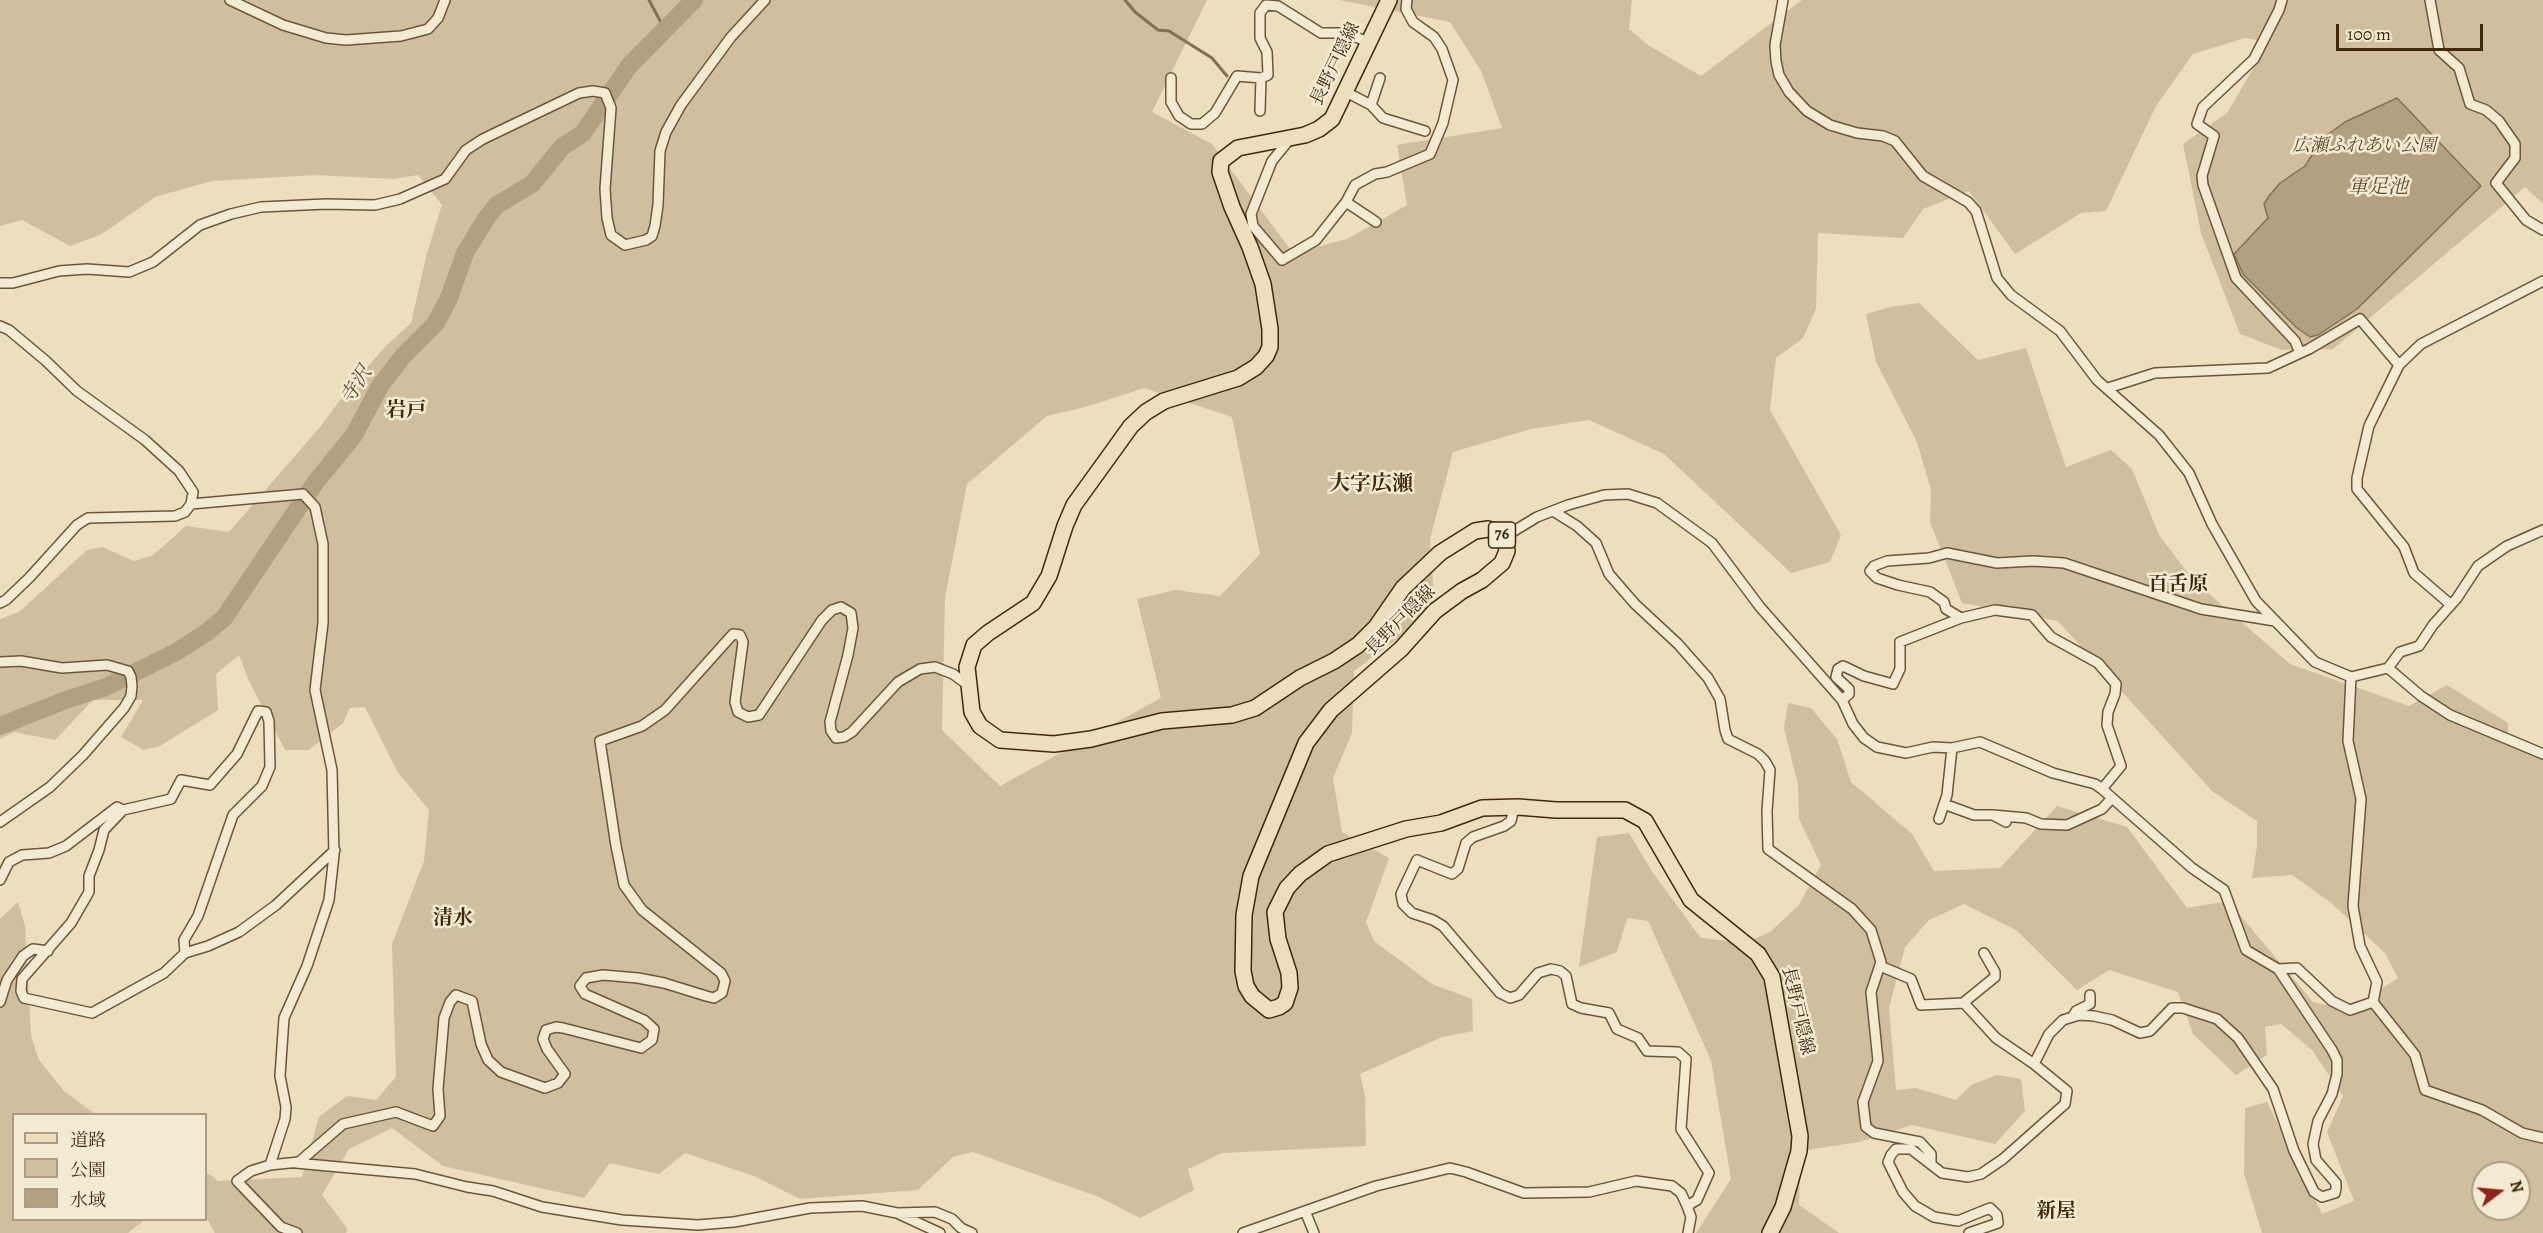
<!DOCTYPE html>
<html>
<head>
<meta charset="utf-8">
<style>
	body { margin:0 }
	#map { position:relative; width:2543px; height:1233px; overflow:hidden; background:#eddebd; font-family:Alegreya,"Noto Serif JP",serif }
	canvas { display:block }
	.legend { position:absolute; left:12px; top:1113px; width:195px; height:108px; box-sizing:border-box; background:#f3ead4; border:2px solid #ac9c84; margin:0; padding:8px 10px; list-style:none; font-size:18px; color:#42280c }
	.legend li { display:flex; align-items:center; gap:12px; height:30px }
	.legend b { width:30px; border:2px solid #ac9c84 }
	.north { position:absolute; left:2471px; top:1161px; width:60px; height:60px; box-sizing:border-box; background:#f3ead4; border:2px solid #ac9c84; border-radius:50%; rotate:74deg; font-size:16px; font-weight:700; line-height:24px; text-align:center; color:#42280c }
	.north::after { content:''; display:block; margin:auto; width:21px; height:27px; background:#8f2418; clip-path:polygon(50% 0,100% 100%,50% 72%,0 100%) }
	.scale { position:absolute; left:2336px; top:24px; width:147px; height:27px; box-sizing:border-box; border:3px solid #42280c; border-top:0; padding-left:8px; font-size:18px; line-height:21px; white-space:nowrap; color:#42280c; -webkit-text-stroke:4px #f3ead4; paint-order:stroke }
</style>
</head>
<body>
<div id="map">
<canvas width="2543" height="1233"></canvas>
<ul class="legend">
<li><b style="height:8px;background:#eddebd"></b>道路</li>
<li><b style="height:16px;background:#d0bf9f"></b>公園</li>
<li><b style="height:16px;background:#b3a081"></b>水域</li>
</ul>
<div class="north">N</div>
<div class="scale">100 m</div>
</div>
<script>
const g = document.querySelector('canvas').getContext('2d');
g.lineJoin = 'round';
function paint(path, color) { g.fillStyle = color; g.fill(path, 'evenodd'); }
const shape = rows => new Path2D(rows.map(r => 'M' + r).join(''));
function trace(path, color, width, dash) { g.strokeStyle = color; g.lineWidth = width; g.lineCap = dash ? 'butt' : 'round'; g.setLineDash(dash || []); g.stroke(path); }
function write(font, color, halo, rows, align = 'center') {
  g.font = font + ' Alegreya,"Noto Serif JP",serif'; g.lineWidth = 5; g.setLineDash([]); g.textBaseline = 'middle'; g.strokeStyle = halo; g.fillStyle = color; for (const [text, x, y, turn = 0] of rows) {
    g.save(); g.translate(x, y); g.rotate((+turn || 0) * Math.PI / 180); g.textAlign = isNaN(turn) ? turn : align; if (halo) g.strokeText(text, 0, 0); g.fillText(text, 0, 0); g.restore();
  }
}
paint(shape([
	[0,0,1207,0,1152,112,1212,144,1293,253,1347,239,1407,205,1397,145,1502,128,1481,71,1450,22,1339,0,1632,0,1629,29,1648,45,1701,76,1802,0,2543,0,2543,204,2525,187,2333,349,2282,350,2240,334,2201,233,2183,144,2227,113,2269,42,2245,38,2193,54,2156,106,2106,211,2081,213,2015,254,1969,191,1923,209,1903,238,1818,233,1816,309,1803,338,1776,358,1770,410,1841,535,1830,562,1791,573,1664,454,1589,420,1531,429,1453,452,1430,539,1435,611,1354,671,1352,733,1333,778,1342,832,1389,858,1366,922,1374,941,1432,984,1472,999,1473,1031,1442,1037,1360,1074,1365,1096,1366,1146,1222,1153,1188,1169,1194,1190,1140,1218,1099,1197,973,1152,953,1157,918,1190,800,1199,754,1176,685,1153,659,1174,610,1163,584,1198,443,1166,392,1128,349,1149,322,1195,347,1228,346,1233,215,1233,206,1217,206,1172,218,1181,302,1177,319,1117,347,1096,376,1100,396,1077,392,944,424,861,429,810,397,771,365,707,350,708,343,723,309,750,285,750,249,681,239,655,216,674,218,710,160,746,144,750,121,737,143,700,93,700,55,740,14,732,0,739,0,619,19,612,87,550,103,547,133,561,152,556,186,526,229,532,320,427,352,384,387,345,411,323,427,253,442,205,418,175,393,179,315,175,212,181,155,197,102,234,70,246,22,220,0,226],
	[1144,388,1232,417,1260,554,1220,596,1175,590,1137,599,1161,698,1000,786,942,730,945,598,967,484,1047,416,1089,406],
	[1919,303,1978,360,2026,348,2066,467,2111,450,2132,469,2159,535,2194,581,2290,664,2409,706,2447,685,2508,723,2508,739,2543,754,2543,1233,2262,1233,2244,1174,2245,1108,2267,1102,2322,1214,2354,1201,2327,1132,2343,1096,2312,1050,2281,1024,2265,1027,2267,1055,2236,1075,2193,1034,2178,992,2109,970,2077,990,2016,930,1964,904,1929,920,1905,947,1889,1008,1896,1090,1916,1088,1956,1100,1971,1085,1997,1075,2021,1079,2025,1111,1995,1144,1912,1125,1859,1142,1800,1151,1799,1205,1839,1233,1696,1233,1731,1179,1711,1060,1648,921,1627,918,1617,952,1579,967,1597,837,1629,833,1653,873,1701,938,1745,943,1770,932,1798,906,1821,865,1799,819,1798,785,1784,728,1788,703,1811,708,1837,739,1851,782,1912,834,1934,871,2000,868,2057,806,2127,827,2187,908,2228,901,2313,1002,2350,1010,2398,978,2385,953,2330,902,2292,875,2252,878,2257,846,2257,821,2212,791,2058,621,1962,603,1930,522,1931,490,1917,442,1876,362,1866,314,1890,307],
	[2483,1173,2519,1173,2519,1209,2483,1209],
	[18,902,25,926,31,1036,39,1060,64,1091,95,1114,14,1114,14,1220,144,1220,128,1233,0,1233,0,919]
]), '#d0bf9f');
const water = shape([
	[2397,98,2481,186,2357,309,2318,335,2310,337,2297,328,2243,274,2234,254,2268,218,2264,204,2269,196,2280,183,2305,166,2323,138,2345,122,2397,98]
]);
paint(water, '#b3a081');
trace(water, '#867052', 1.5);
trace(shape([
	[649,0,665,30],
	[1125,0,1135,12,1158,30,1169,31,1212,58,1227,76]
]), '#867052', 3);
trace(shape([
	[0,726,66,700,106,687,176,652,207,632,224,618,315,483,354,435,380,386,403,356,436,323,449,298,465,253,487,217,497,205,532,184,562,147,583,133,629,66,694,0]
]), '#b3a081', 18);
const street = shape([
	[230,0,283,25,326,38,346,40,401,36,428,29,438,18,445,0],
	[1783,0,1775,45,1776,61,1779,75,1789,92,1807,111,1830,125,1857,133,1883,136,1895,141,1923,176,1968,202,1976,211,1997,278,2011,295,2060,331,2097,380,2159,435,2189,473,2212,524,2256,601,2315,662,2351,677,2388,668,2400,652,2419,646,2433,625,2457,598,2478,566,2507,546,2543,530],
	[2282,0,2279,10,2254,59,2203,107,2197,124,2214,136,2202,176,2203,185,2236,278,2295,341,2300,353],
	[2430,0,2439,50,2459,68,2470,104,2486,110,2499,121,2515,144,2515,158,2496,183,2526,220,2543,230],
	[1171,78,1171,102,1179,116,1191,124,1202,124,1215,113,1237,76,1261,78],
	[1346,92,1371,105,1380,78],
	[1371,105,1383,118,1425,131],
	[1260,111,1261,78,1268,75,1267,52,1260,38,1260,13,1266,5,1278,6,1321,33,1346,33,1368,42],
	[1290,139,1272,161,1251,214,1253,226,1282,260,1316,240,1346,202,1355,185,1375,174,1387,172,1430,154,1443,123,1453,80,1442,49,1434,37,1413,22,1406,9,1407,0],
	[1346,202,1376,222],
	[0,283,13,283,59,271,87,269,129,272,153,262,200,225,231,214,261,207,326,204,375,205,400,199,445,179,466,150,483,139,579,93,593,91,605,93,611,108,605,189,607,218,611,235,625,245,646,240,652,236,655,226,658,205,660,151,666,132,681,105,731,37,765,0],
	[0,326,9,330,46,361,77,391,145,440,179,471,193,492,191,504,185,512,175,516,88,518,77,525,30,577,6,600,0,603],
	[2399,365,2369,426,2357,478,2357,489,2404,547,2414,573,2450,604],
	[2108,388,2155,373,2268,368,2309,349,2360,319,2399,365,2421,344,2543,281],
	[191,504,303,494,315,507,323,544,323,623,315,690,332,770,334,855,329,900,307,966,284,1018,280,1076,286,1107,285,1119,270,1165],
	[1553,511,1577,526,1596,543,1609,574,1635,604,1678,644,1708,678,1720,699,1725,730,1728,739,1758,754,1765,761,1770,770,1767,811,1768,849,1852,909,1871,930,1881,962,1871,992,1878,1061,1863,1102,1866,1127,1874,1133,1920,1142,1931,1154,1931,1163],
	[1504,537,1537,517,1568,505,1604,495,1628,494,1657,503,1712,543,1760,607,1842,700,1853,724,1864,738,1877,747,1906,753,1933,747,1952,748,1980,742,2053,773,2095,784,2102,789,2192,868,2224,890,2246,950,2278,969,2332,1050,2337,1060,2337,1074,2332,1094,2318,1121,2313,1144,2316,1160,2336,1183,2336,1188,2335,1193,2322,1197,2314,1192,2294,1151,2273,1089,2238,1038,2217,1019,2183,1008,2172,1008,2150,1031,2140,1033,2112,1020,2094,1016,2079,1015,2063,1020,2049,1034,2034,1064,2067,1091,2065,1104,2003,1159,1981,1174,1968,1177,1942,1173,1911,1149,1896,1149,1891,1155,1888,1162,1903,1192,1915,1206,1934,1217,1958,1221,1990,1208,1997,1215,1998,1223,1969,1233],
	[1961,618,1995,610,2032,615,2051,637,2098,663,2116,684,2115,694,2108,712,2107,725,2121,766,2102,789],
	[0,662,21,661,62,668,107,665,128,671,131,677,132,686,131,696,124,708,83,755,50,787,0,822],
	[2388,668,2421,696,2450,715,2543,754],
	[2351,677,2348,741,2361,799,2353,906,2360,946,2377,982,2373,1002],
	[1842,700,1849,694,1849,689,1836,677,1838,669,1843,666,1864,676,1893,684,1900,669,1900,642,1961,618,1946,609,1944,602,1930,592,1898,585,1877,578,1870,571,1874,566,1887,561,1929,558,1947,553,1997,563,2033,561,2064,563,2201,609,2275,621],
	[1944,804,1974,815,1993,815,2006,822],
	[1514,807,1511,821,1504,826,1473,837,1466,843,1458,869,1452,874,1417,860,1401,894,1403,904,1412,913,1433,920,1443,926,1500,993,1510,998,1519,995,1538,973,1551,969,1560,971,1566,976,1572,1004,1581,1008,1609,1013,1617,1029,1638,1038,1647,1051,1678,1052,1686,1059,1681,1129,1709,1173,1697,1200,1687,1206],
	[123,810,104,830,99,850,89,876,89,892,71,923,22,979,21,991,24,998,92,1013,164,973,185,953,208,946,239,932,276,905,335,850],
	[1993,815,2026,818,2041,824,2067,825,2102,809,2112,798],
	[1939,819,1947,795,1952,748],
	[0,880,9,862,22,855,49,853,66,846,117,807,123,810,171,799,181,780,210,785,237,754,258,711,266,712,269,721,270,767,262,786,233,815,198,916,184,940,185,953],
	[1880,966,1911,979,1921,1005,1964,1003,1996,1038,2034,1064],
	[2278,969,2297,968,2332,1001,2350,1010,2373,1002],
	[0,1002,7,980,23,956,33,949,48,951],
	[2373,1002,2415,1055,2425,1090,2482,1110,2522,1133,2543,1138],
	[1963,1003,1995,977,1995,972,1984,953],
	[2073,1016,2076,1011,2090,1004,2090,995],
	[296,1163,415,1174,467,1187,493,1191,542,1207,622,1220,698,1225,734,1222,810,1208,862,1206,897,1213,935,1212,952,1219,961,1228,972,1233],
	[1305,1211,1314,1233],
	[899,1214,940,1233],
	[297,1233,281,1227,237,1181,251,1171,270,1165,299,1162,343,1124,396,1112,433,1126,440,1116,438,1089,444,1018,450,1002,456,995,472,1001,481,1044,488,1060,501,1072,545,1088,558,1083,565,1074,547,1049,543,1039,546,1030,556,1027,563,1028,641,1048,652,1040,654,1029,644,1020,585,994,580,986,586,978,603,975,638,978,664,983,706,996,714,998,722,993,725,981,721,973,642,910,624,885,616,846,600,741,642,726,665,710,733,634,740,635,743,642,735,702,738,712,748,717,759,715,822,620,832,610,841,607,851,613,853,628,848,655,830,722,831,731,836,738,844,737,852,732,898,682,920,669,935,667,953,674,968,685],
	[1243,1233,1376,1186,1450,1168,1466,1172,1524,1193,1589,1192,1636,1181,1672,1186,1681,1193,1687,1206,1691,1217,1688,1233]
]);
const primary = shape([
	[1389,0,1332,119,1319,129,1305,135,1238,148,1221,161,1220,172,1232,207,1250,247,1263,284,1270,329,1270,347,1266,356,1256,367,1238,378,1164,401,1146,412,1131,426,1074,505,1065,526,1049,576,1033,603,988,633,974,645,967,667,972,712,980,726,1000,740,1054,744,1091,739,1162,721,1232,715,1255,708,1300,678,1334,661,1358,645,1376,627,1403,588,1440,553,1475,531,1488,529,1500,533,1506,543,1507,551,1502,563,1482,580,1462,591,1435,611,1401,649,1331,710,1306,743,1251,876,1244,915,1243,971,1246,986,1252,996,1269,1010,1279,1007,1285,1003,1290,988,1289,973,1278,939,1275,912,1287,888,1300,874,1328,854,1406,829,1441,823,1482,808,1518,807,1556,810,1625,810,1645,821,1691,900,1758,954,1772,977,1800,1136,1799,1151,1783,1207,1770,1233]
]);
trace(street, '#6d5638', 12);
trace(primary, '#42280c', 18);
trace(street, '#f3ead4', 9);
trace(primary, '#eddebd', 15);
for (const [x, y, w] of [
	[1502,535,27]
]) { const box = new Path2D(); box.roundRect(x - w / 2, y - 13, w, 26, 4.5); g.fillStyle = '#f3ead4'; g.fill(box); trace(box, '#42280c', 1.5); }
write('bold 16px', '#42280c', null, [
	["76",1502,535]
]);
write('18px', '#42280c', '#f3ead4', [
	["長野戸隠線",1336,64,-64],
	["長野戸隠線",1401,621,-45],
	["長野戸隠線",1797,1011,77]
]);
write('italic 18px', '#5e4629', '#f3ead4', [
	["広瀬ふれあい公園",2364,147]
]);
write('italic 20px', '#644c2f', '#f3ead4', [
	["軍足池",2378,188],
	["寺沢",357,386,-58]
]);
write('bold 20px', '#42280c', '#f3ead4', [
	["岩戸",406,411],
	["百舌原",2178,585],
	["清水",453,919],
	["新屋",2056,1212]
]);
write('bold 21px', '#42280c', '#f3ead4', [
	["大字広瀬",1371,485]
]);
</script>
</body>
</html>
